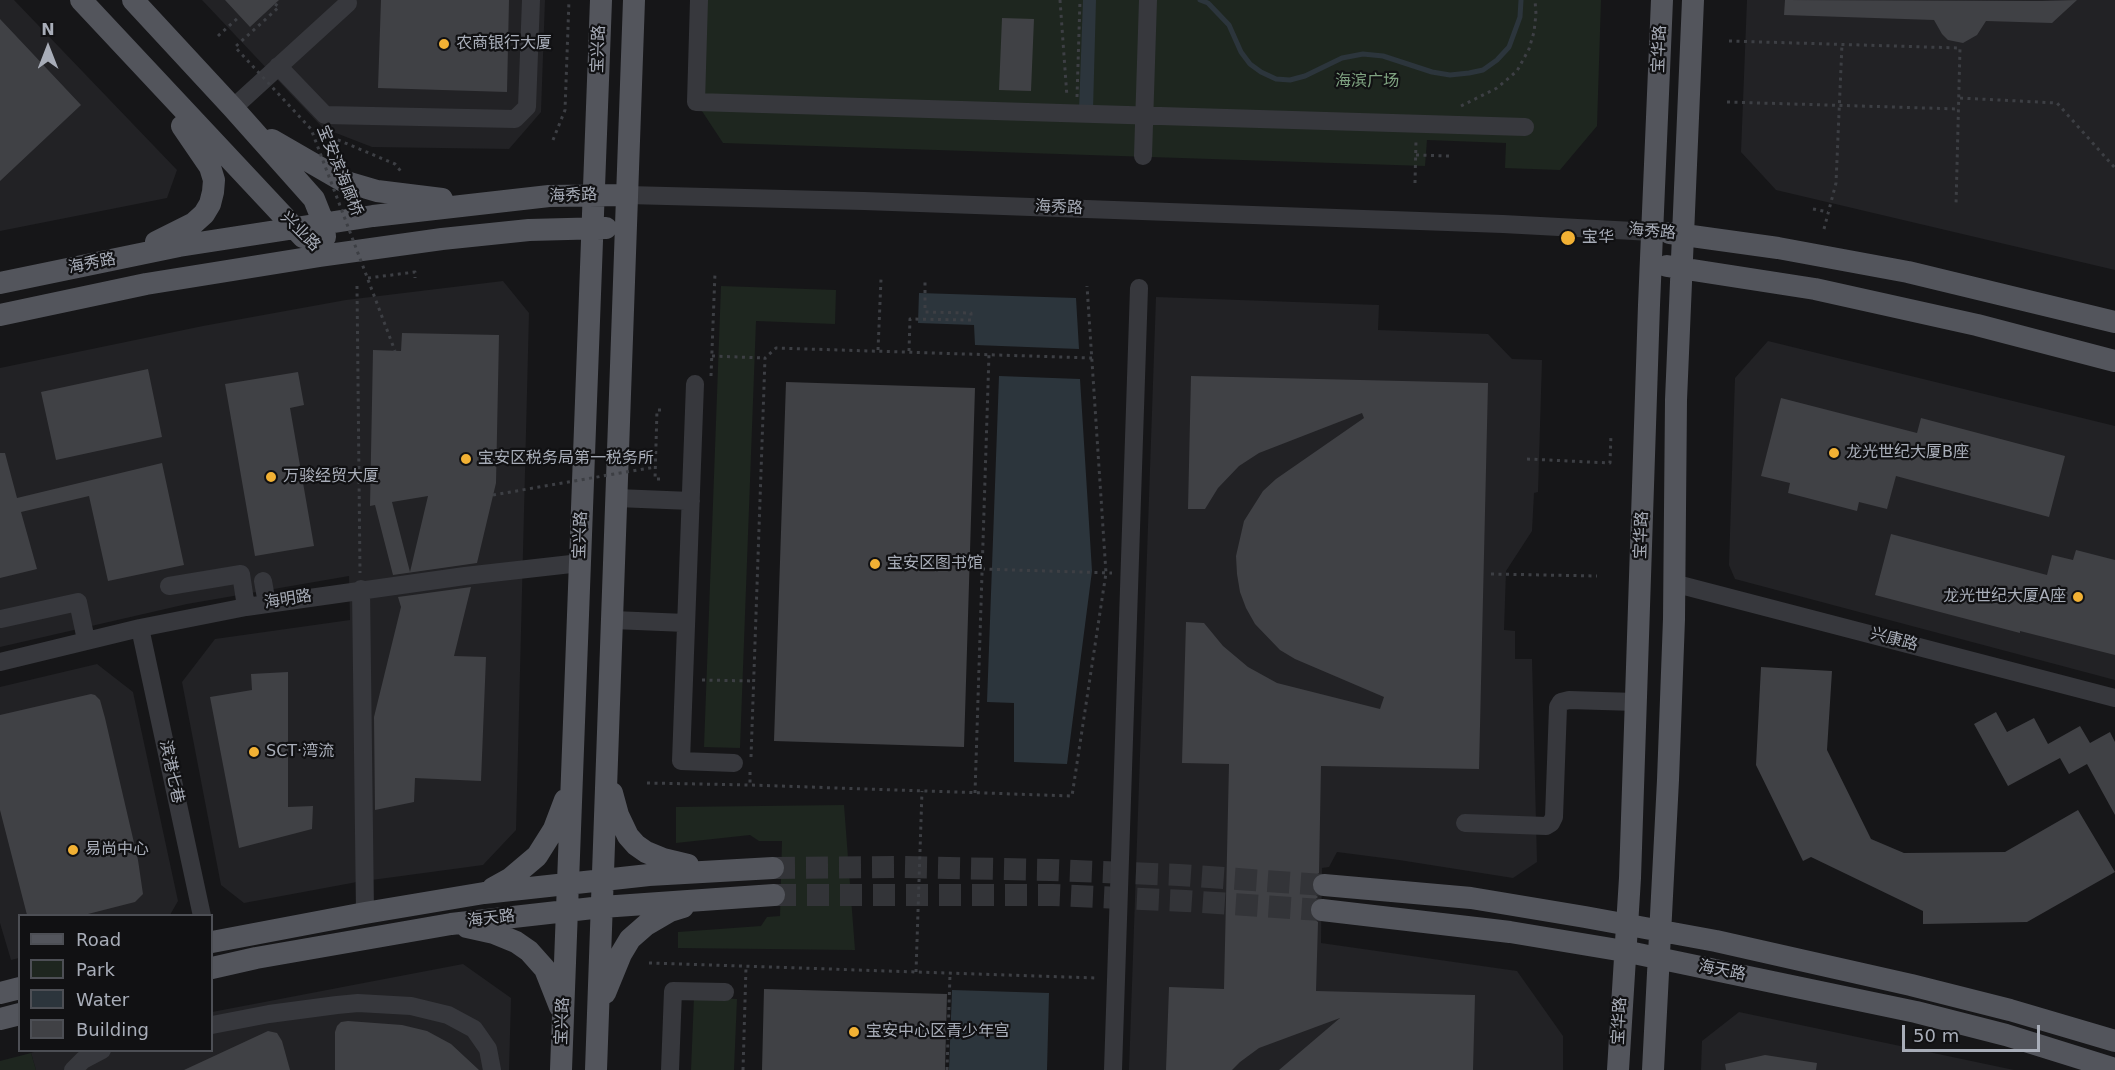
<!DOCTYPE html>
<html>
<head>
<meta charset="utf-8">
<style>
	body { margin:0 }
	#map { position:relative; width:2115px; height:1070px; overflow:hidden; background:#161618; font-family:"DejaVu Sans",sans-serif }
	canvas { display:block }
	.legend { position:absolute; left:18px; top:914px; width:195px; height:138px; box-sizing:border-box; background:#111113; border:2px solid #4d4f55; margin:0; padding:8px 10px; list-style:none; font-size:18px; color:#a8adb8 }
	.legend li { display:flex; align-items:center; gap:12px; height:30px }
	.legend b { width:30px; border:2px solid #4d4f55 }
	.north { position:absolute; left:18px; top:18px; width:60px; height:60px; -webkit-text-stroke:4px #111113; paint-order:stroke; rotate:0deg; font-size:16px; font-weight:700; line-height:24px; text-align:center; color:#a8adb8 }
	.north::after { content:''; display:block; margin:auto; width:21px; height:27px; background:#a8adb8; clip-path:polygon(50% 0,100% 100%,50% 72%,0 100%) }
	.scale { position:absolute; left:1902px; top:1025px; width:138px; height:27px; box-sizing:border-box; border:3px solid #a8adb8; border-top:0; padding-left:8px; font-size:18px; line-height:21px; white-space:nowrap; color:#a8adb8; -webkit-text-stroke:4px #111113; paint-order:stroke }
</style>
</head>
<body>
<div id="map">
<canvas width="2115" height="1070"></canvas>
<ul class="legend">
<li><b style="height:8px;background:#53555c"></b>Road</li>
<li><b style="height:16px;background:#1e261f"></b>Park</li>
<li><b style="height:16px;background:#2c353c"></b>Water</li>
<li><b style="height:16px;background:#404145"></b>Building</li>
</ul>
<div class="north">N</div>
<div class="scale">50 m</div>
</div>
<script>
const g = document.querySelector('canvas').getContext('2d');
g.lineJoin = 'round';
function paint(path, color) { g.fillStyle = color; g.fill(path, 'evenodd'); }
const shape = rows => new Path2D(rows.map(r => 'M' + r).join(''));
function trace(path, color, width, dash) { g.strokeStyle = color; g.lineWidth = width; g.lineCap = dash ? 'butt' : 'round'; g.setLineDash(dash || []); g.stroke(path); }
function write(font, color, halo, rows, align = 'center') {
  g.font = font + ' "DejaVu Sans","Noto Sans SC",sans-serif'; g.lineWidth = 4.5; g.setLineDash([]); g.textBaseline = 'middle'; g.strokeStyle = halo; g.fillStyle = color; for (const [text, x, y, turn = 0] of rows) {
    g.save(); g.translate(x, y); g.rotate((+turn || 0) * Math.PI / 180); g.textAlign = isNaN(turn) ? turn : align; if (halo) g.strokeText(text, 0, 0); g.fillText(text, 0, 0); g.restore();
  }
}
paint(shape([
	[0,0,14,0,177,170,167,198,0,231],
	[202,0,545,0,541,112,509,149,372,147,323,128],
	[1747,0,2115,0,2115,270,1776,190,1741,152],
	[503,281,529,313,516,830,483,865,357,882,244,903,221,885,182,682,215,639,350,620,349,576,187,604,0,647,0,368,203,326,346,300],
	[1156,297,1379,305,1378,330,1488,334,1512,359,1542,360,1538,492,1534,493,1532,531,1506,571,1504,630,1515,631,1515,659,1532,659,1537,862,1513,878,1399,860,1337,852,1329,867,1322,868,1321,943,1517,971,1563,1036,1563,1070,1129,1070],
	[1768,341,2115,426,2115,680,1735,579,1729,565,1735,378],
	[97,664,133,692,178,901,170,915,20,916,19,958,11,960,0,923,0,687],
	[463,964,511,998,509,1070,36,1070,31,1053,40,1050,212,1050,212,1012],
	[1739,1012,2014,1070,1701,1070,1702,1041]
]), '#222225');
paint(shape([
	[699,0,1601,0,1597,126,1560,170,1505,168,1506,143,1427,140,1425,166,723,143,696,102],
	[721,286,836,290,835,324,756,321,740,748,704,747],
	[844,805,855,950,678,948,678,932,761,926,767,917,780,916,782,841,759,841,750,835,676,843,676,807],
	[694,997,737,999,734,1070,691,1070],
	[31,1053,36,1070,0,1070,0,1061]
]), '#1e261f');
paint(shape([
	[1083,0,1096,0,1093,110,1079,110],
	[919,293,1076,298,1079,349,975,345,974,325,918,323],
	[999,376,1080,379,1092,571,1067,764,1014,762,1014,703,987,702],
	[952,990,1049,993,1047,1070,949,1070]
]), '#2c353c');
trace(shape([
	[1200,0,1208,3,1229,25,1241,52,1250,64,1261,72,1276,79,1290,80,1305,76,1342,58,1363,54,1383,56,1432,72,1450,75,1469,73,1483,70,1497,60,1509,47,1520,17,1521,0]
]), '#2c353c', 5);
paint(shape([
	[225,0,279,0,250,27],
	[381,0,509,0,507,92,378,88],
	[1785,0,2041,1,2077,0,2052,23,1986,21,1977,35,1963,43,1948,40,1942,34,1934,20,1784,15],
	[1002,18,1034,19,1031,91,999,90],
	[0,19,81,105,0,181],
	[402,333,499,335,496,483,477,563,393,575,375,505,370,506,373,350,401,351],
	[428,496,410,572,392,502],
	[148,369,162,437,56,460,41,392],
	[298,372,304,405,290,408,314,546,255,556,225,384],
	[1191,376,1488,383,1479,769,1321,766,1319,873,1313,877,1311,884,1312,891,1318,897,1312,902,1309,909,1310,916,1318,922,1316,991,1475,995,1473,1070,1279,1070,1340,1018,1259,1048,1240,1062,1232,1070,1166,1070,1169,987,1224,989,1229,764,1182,763,1186,622,1204,623,1223,646,1248,667,1277,683,1380,709,1384,697,1295,659,1280,650,1255,624,1246,608,1240,592,1237,574,1236,556,1244,521,1263,491,1276,479,1364,418,1362,413,1259,453,1239,466,1218,488,1205,509,1188,509],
	[786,382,975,388,964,747,774,741],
	[1781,398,1917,433,1921,418,2065,456,2049,517,1896,476,1887,509,1859,502,1857,511,1788,493,1790,483,1761,476],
	[0,453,5,453,17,498,162,463,184,565,108,581,89,496,21,512,37,569,0,578],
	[1891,534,2047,575,2052,555,2073,560,2076,550,2115,560,2115,655,2020,631,2020,633,1875,595],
	[471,587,454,656,486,657,481,781,415,778,414,802,375,810,374,717,401,607,398,597],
	[1761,667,1832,671,1827,750,1871,839,1904,853,2005,852,2078,810,2115,872,2027,922,1923,924,1923,911,1811,857,1803,861,1756,765],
	[288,672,288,807,313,806,312,829,239,848,210,697,252,690,251,674],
	[91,694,95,695,100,700,105,718,138,860,143,894,135,902,84,915,27,915,0,810,0,715],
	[1996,712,2007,732,2034,718,2048,744,2080,726,2090,743,2110,732,2115,742,2115,815,2087,764,2069,774,2060,758,2008,786,1974,724],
	[764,989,947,994,945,1070,762,1070],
	[348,1021,402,1025,427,1031,451,1044,479,1070,335,1070,335,1032,337,1026,341,1022],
	[268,1031,277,1033,282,1041,290,1070,184,1070],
	[1765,1055,1817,1063,1816,1070,1726,1070,1725,1064]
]), '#404145');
trace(shape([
	[773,868,900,867,1050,870,1179,875,1324,885],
	[774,895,1053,895,1186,901,1322,910]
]), '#333438', 22, [22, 11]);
trace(shape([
	[1060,0,1067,97],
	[218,36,240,16],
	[1729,41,1960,48,1956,205],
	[1077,97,1080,0],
	[1960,98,2057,103,2115,168],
	[1727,102,1959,109],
	[1461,106,1497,88,1517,71,1529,49,1534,32,1536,14,1535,0],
	[324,134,395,164,403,174],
	[553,140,565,110,569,0],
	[1416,155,1450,156],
	[1415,183,1416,140],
	[1813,209,1828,212],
	[1824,229,1836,183,1842,44],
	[368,278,415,272,415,278],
	[357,286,360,573],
	[878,350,881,279],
	[909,351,910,319,971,320,971,313,925,312,925,280],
	[712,356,765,358],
	[711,376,715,273],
	[1527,459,1610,463,1611,434],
	[660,479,655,479,657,410,662,410],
	[982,569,1112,573],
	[1491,574,1597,576],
	[702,680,754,681],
	[751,757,765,358,776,348,1092,358],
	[750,772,750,785,1072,796,1106,573,1087,286],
	[647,783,750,785],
	[975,793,989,354],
	[649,963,1097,978],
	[916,972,922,791],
	[743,1070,746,967],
	[947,1070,950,974]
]), '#3d3f44', 3, [3, 4.5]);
trace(shape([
	[699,0,696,102,1525,127],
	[278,66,325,115,515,119,527,107,531,0],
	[233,108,348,3],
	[1143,156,1148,0],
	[627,195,864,201,1503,224,1652,232],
	[695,384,681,761,734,763],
	[617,498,691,501],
	[263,581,267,604],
	[1673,583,2115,698],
	[169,586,241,574,246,607],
	[361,589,365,913],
	[1,619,78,602,86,640],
	[613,620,686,623],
	[140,628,202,916],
	[0,662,140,628,246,607,465,576,580,563],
	[1465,823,1546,826,1551,823,1554,817,1558,707,1561,702,1569,700,1636,702],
	[212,1025,269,1014,337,1005,358,1003,411,1006,448,1015,474,1029,488,1049,492,1070],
	[73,1070,83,1060,102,1050],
	[670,1070,673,991,725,992],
	[1113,1070,1139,288]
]), '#37383d', 18);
trace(shape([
	[81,0,303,237],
	[133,0,233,108,314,199,324,224,325,237],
	[272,140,343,181,377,191,442,199],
	[1670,233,1778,248,1908,272,2115,322],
	[156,242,194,223,204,214,210,204,213,192,214,180,210,167,182,126],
	[1667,266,1815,289,1977,325,2115,361],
	[0,283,179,246,373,216,549,196,627,195],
	[0,315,146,284,320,256,442,239,529,230,606,228],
	[612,793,618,815,628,836,636,845,646,852,663,859,688,865],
	[1324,885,1471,898,1585,917,1716,941,1911,985,2010,1010,2115,1041],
	[493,888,511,878,537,856,554,829,565,800],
	[1322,910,1510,932,1624,951,1916,1012,2006,1035,2115,1069],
	[467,927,494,933,516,942,529,951,545,969,560,1007],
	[212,942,365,913,484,893,649,875,773,868],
	[212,968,256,958,451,924,602,907,774,895],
	[0,993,20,988],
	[605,993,621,954,630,939,646,925,670,911,683,907],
	[0,1019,20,1014],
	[561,1070,601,0],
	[596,1070,634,0],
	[1618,1070,1630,878,1649,305,1662,0],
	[1653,1070,1668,780,1674,619,1676,400,1693,0]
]), '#53555c', 22);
trace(shape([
	[275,4,279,7,235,47,311,129,395,351],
	[493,495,655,467]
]), '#3d3f44', 3, [3, 4.5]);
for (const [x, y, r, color] of [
	[444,44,6,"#f2b134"],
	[1568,238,8,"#f2b134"],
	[1834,453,6,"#f2b134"],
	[466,459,6,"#f2b134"],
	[271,477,6,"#f2b134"],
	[875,564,6,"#f2b134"],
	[2078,597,6,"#f2b134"],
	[254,752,6,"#f2b134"],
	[73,850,6,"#f2b134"],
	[854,1032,6,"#f2b134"]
]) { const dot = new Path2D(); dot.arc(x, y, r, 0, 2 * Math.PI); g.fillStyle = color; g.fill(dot); trace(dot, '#111113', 2); }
write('16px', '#a8adb8', '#111113', [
	["农商银行大厦",456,44],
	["宝华",1582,238],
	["龙光世纪大厦B座",1846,453],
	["宝安区税务局第一税务所",478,459],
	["万骏经贸大厦",283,477],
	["宝安区图书馆",887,564],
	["龙光世纪大厦A座",2066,597,"right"],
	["SCT·湾流",266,752],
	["易尚中心",85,850],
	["宝安中心区青少年宫",866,1032]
], 'left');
write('16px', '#a8adb8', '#111113', [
	["宝兴路",599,49,-88],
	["宝华路",1660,49,-88],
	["宝安滨海廊桥",339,171,68],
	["海秀路",573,196,-2],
	["海秀路",1059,208,2],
	["兴业路",300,232,45],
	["海秀路",1652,232,5],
	["海秀路",92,264,-11],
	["宝兴路",581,535,-88],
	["宝华路",1642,535,-88],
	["海明路",288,600,-9],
	["兴康路",1894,640,15],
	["滨港七巷",171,772,78],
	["海天路",491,919,-7],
	["海天路",1722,971,11],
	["宝兴路",563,1021,-88],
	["宝华路",1620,1021,-87]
]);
write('16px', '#7fa381', '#111113', [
	["海滨广场",1367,82]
]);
</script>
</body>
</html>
